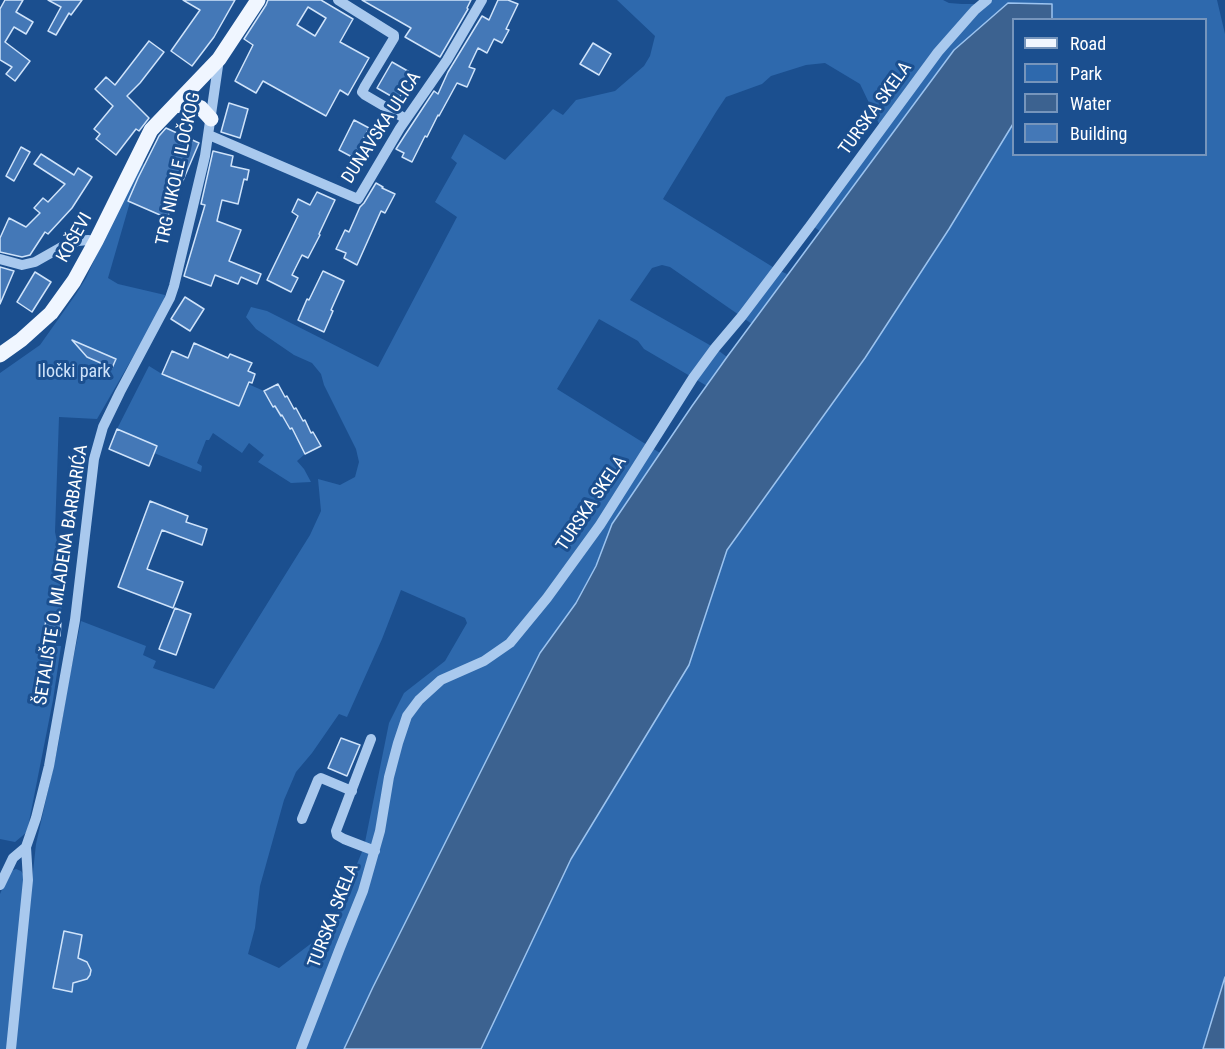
<!DOCTYPE html>
<meta charset="utf-8">
<style>
body{margin:0}
#map{position:relative;width:1225px;height:1049px;overflow:hidden;background:#1b4f8f;font-family:"Roboto Condensed",sans-serif}
canvas{display:block}
.legend{position:absolute;left:1012px;top:18px;width:195px;height:138px;box-sizing:border-box;background:#1b4f8f;border:2px solid #7695bc;margin:0;padding:8px 10px;list-style:none;font-size:18px;color:#fff}
.legend li{display:flex;align-items:center;gap:12px;height:30px}
.legend b{width:30px;border:2px solid #7695bc}
</style>
<div id="map">
<canvas width="1225" height="1049"></canvas>
<ul class="legend">
<li><b style="height:8px;background:#f0f6ff"></b>Road</li>
<li><b style="height:16px;background:#2e69ad"></b>Park</li>
<li><b style="height:16px;background:#3c6290"></b>Water</li>
<li><b style="height:16px;background:#4478b7"></b>Building</li>
</ul>
</div>
<script>
const ctx = document.querySelector('canvas').getContext('2d');
ctx.lineJoin = 'round';
function fill(path, color) {
  ctx.fillStyle = color;
  ctx.fill(path, 'evenodd');
}
function toPath(rows) {
  const path = new Path2D();
  for (const r of rows) {
    path.moveTo(r[0], r[1]);
    for (let i = 2; i < r.length; i += 2) path.lineTo(r[i], r[i + 1]);
  }
  return path;
}
function stroke(path, color, width, dash) {
  ctx.strokeStyle = color;
  ctx.lineWidth = width;
  ctx.lineCap = dash ? 'butt' : 'round';
  ctx.setLineDash(dash || []);
  ctx.stroke(path);
}
function drawText(font, color, halo, rows, align = 'center') {
  ctx.font = font + ' "Roboto Condensed",sans-serif';
  ctx.lineWidth = 6;
  ctx.setLineDash([]);
  ctx.textBaseline = 'middle';
  ctx.strokeStyle = halo;
  ctx.fillStyle = color;
  for (const [text, x, y, turn = 0] of rows) {
    ctx.save();
    ctx.translate(x, y);
    ctx.rotate((+turn || 0) * Math.PI / 180);
    ctx.textAlign = isNaN(turn) ? turn : align;
    if (halo) ctx.strokeText(text, 0, 0);
    ctx.fillText(text, 0, 0);
    ctx.restore();
  }
}
const green = toPath([
 [617,0,943,0,949,3,962,4,982,4,987,0,1217,0,1225,34,1225,977,1203,1049,481,1049,571,859,689,665,727,550,865,358,949,229,1013,124,1014,154,1206,154,1206,20,1052,19,1052,5,1008,3,954,50,820,231,811,225,882,130,860,84,825,63,806,65,771,76,762,84,726,97,716,112,663,199,776,269,787,274,752,324,670,267,662,265,652,268,630,300,715,348,727,357,707,386,644,349,638,341,599,319,557,389,660,453,612,524,596,566,576,603,540,653,373,987,344,1049,14,1049,36,844,58,746,68,684,81,621,146,646,143,655,156,661,153,668,214,689,310,535,321,511,318,479,340,485,355,477,359,462,356,449,324,385,321,374,312,363,294,355,256,329,246,317,251,307,267,311,378,367,457,217,435,202,457,163,451,158,464,134,505,160,553,109,563,115,576,100,615,91,644,66,650,56,655,36],
 [401,590,465,618,467,623,445,661,404,693,389,723,364,847,330,929,279,968,248,954,255,928,260,886,284,800,296,772,312,753,339,714,347,717,382,639],
 [142,163,144,164,129,201,130,202,108,278,118,284,165,295,163,305,97,419,59,417,55,532,59,551,62,599,61,621,46,619,43,645,61,646,53,700,27,832,15,842,0,839,0,373,40,345,76,294,86,278,113,219],
 [149,366,162,374,238,406,248,384,264,391,273,406,275,406,281,416,282,415,289,429,292,428,305,454,297,461,304,469,311,482,291,483,258,462,264,455,249,443,242,453,213,433,209,440,206,440,197,463,202,466,201,472,154,453,157,446,117,429],
 [16,869,21,871,25,877,7,1049,0,1049,0,894,10,871]
]);
const water = toPath([
 [1008,3,1052,4,1052,19,1014,20,1013,124,949,229,865,358,727,550,689,665,571,859,481,1049,344,1049,373,987,540,653,576,603,596,566,612,524,692,406,727,357,954,50,1008,3],
 [1225,977,1225,1049,1203,1049,1225,977]
]);
const building = toPath([
 [5,0,23,0,16,12,33,22,26,34,14,27,5,42,30,61,15,81,6,74,12,67,0,60,0,9,5,0],
 [48,0,82,0,71,15,69,13,56,35,48,31,61,7,48,0],
 [183,0,235,0,214,37,192,66,171,51,200,10,183,0],
 [268,0,321,0,353,19,340,42,369,58,348,95,340,90,326,116,263,81,256,93,235,81,253,45,244,39,266,5,268,0],
 [308,7,326,18,315,36,297,25,308,7],
 [362,0,471,0,467,8,468,9,440,57,405,37,411,28,362,0],
 [498,0,508,0,518,4,506,29,509,30,502,43,494,39,487,53,478,48,469,67,475,69,467,87,457,83,439,116,438,115,427,137,425,136,412,162,402,157,404,153,396,149,405,135,434,91,438,94,448,72,482,16,489,20,498,0],
 [149,41,164,52,140,83,127,96,149,118,139,131,136,129,116,155,96,139,100,134,94,129,113,106,95,89,106,77,115,85,149,41],
 [593,43,611,54,599,75,580,64,593,43],
 [392,62,413,74,398,100,377,88,392,62],
 [229,103,248,109,240,138,221,132,229,103],
 [354,120,369,128,354,158,339,150,354,120],
 [166,128,199,143,167,218,128,201,138,178,159,136,166,128],
 [21,147,30,152,14,181,6,176,21,147],
 [213,151,233,156,231,166,249,170,247,180,244,179,238,204,222,200,217,221,241,230,229,261,261,274,257,284,241,277,238,284,215,275,211,286,184,276,205,205,201,204,213,151],
 [41,154,74,175,78,168,92,177,72,208,48,234,45,232,30,255,22,257,0,252,0,238,9,218,26,227,40,213,34,208,43,198,48,202,65,184,34,164,41,154],
 [376,183,383,187,382,188,395,194,385,213,381,211,357,265,344,258,346,253,336,249,345,230,349,232,360,207,364,203,376,183],
 [317,192,335,200,319,234,320,235,308,258,302,255,292,275,298,278,291,292,267,280,298,216,292,212,298,199,310,205,317,192],
 [0,267,14,271,0,304,0,267],
 [323,271,344,281,331,310,333,311,324,332,298,320,307,299,309,300,323,271],
 [35,272,51,282,32,312,17,302,35,272],
 [185,297,204,309,190,331,171,319,185,297],
 [72,340,116,359,112,368,87,357,72,340],
 [194,343,228,358,230,354,252,363,248,371,255,374,252,383,249,382,239,406,162,374,172,351,188,358,194,343],
 [278,384,285,397,287,396,294,409,296,408,303,421,305,420,311,433,313,432,321,446,305,454,292,428,290,429,282,415,281,416,275,406,273,407,264,391,278,384],
 [117,429,157,446,149,466,109,449,117,429],
 [150,501,188,516,186,522,207,529,202,545,162,530,147,569,183,582,173,608,118,587,150,501],
 [175,608,191,614,176,655,159,649,175,608],
 [46,619,61,621,60,636,44,634,46,619],
 [341,738,360,745,347,776,328,768,341,738],
 [64,931,82,935,78,958,87,962,91,970,90,975,87,979,73,983,72,992,53,988,64,931]
]);
const minor = toPath([
 [338,0,394,35,394,38,365,86,362,92,365,95,406,119],
 [209,135,358,199,400,128,447,60,482,0],
 [0,259,22,265,35,262,65,245,78,241,88,240,96,241],
 [371,739,336,831,337,835,344,839,375,851],
 [302,819,318,780,321,778,352,791],
 [0,885,13,858,26,847],
 [11,1049,28,880,26,847,36,818,49,766,75,620,94,459,103,427,120,392,170,298,174,286,205,156,219,59],
 [301,1049,340,948,363,891,380,831,389,777,398,743,407,716,419,700,441,680,484,661,510,643,547,598,600,525,693,378,715,348,742,316,810,226,938,52,975,10,987,0]
]);
const major = toPath([
 [174,106,186,104,194,105,201,108,211,119],
 [0,355,21,340,51,313,74,281,96,241,151,130,219,59,258,0]
]);
const streetNames = [
 ["TURSKA SKELA",876,109,-54],
 ["DUNAVSKA ULICA",382,128,-57],
 ["TRG NIKOLE ILOČKOG",179,169,-78],
 ["KOŠEVI",75,238,-61],
 ["TURSKA SKELA",592,504,-56],
 ["ŠETALIŠTE O. MLADENA BARBARIĆA",62,575,-81],
 ["TURSKA SKELA",334,916,-69]
];
const parkNames = [
 ["Iločki park",74,372]
];
fill(green, '#2e69ad');
fill(water, '#3c6290');
stroke(water, '#9cc4f0', 1.5);
fill(building, '#4478b7');
stroke(building, '#cfe3fa', 1.5);
stroke(minor, '#a9c9ee', 10);
stroke(major, '#f0f6ff', 15);
drawText('18px', '#fff', '#1b4f8f', streetNames);
drawText('18px', '#cfe3fa', '#1b4f8f', parkNames);
</script>
